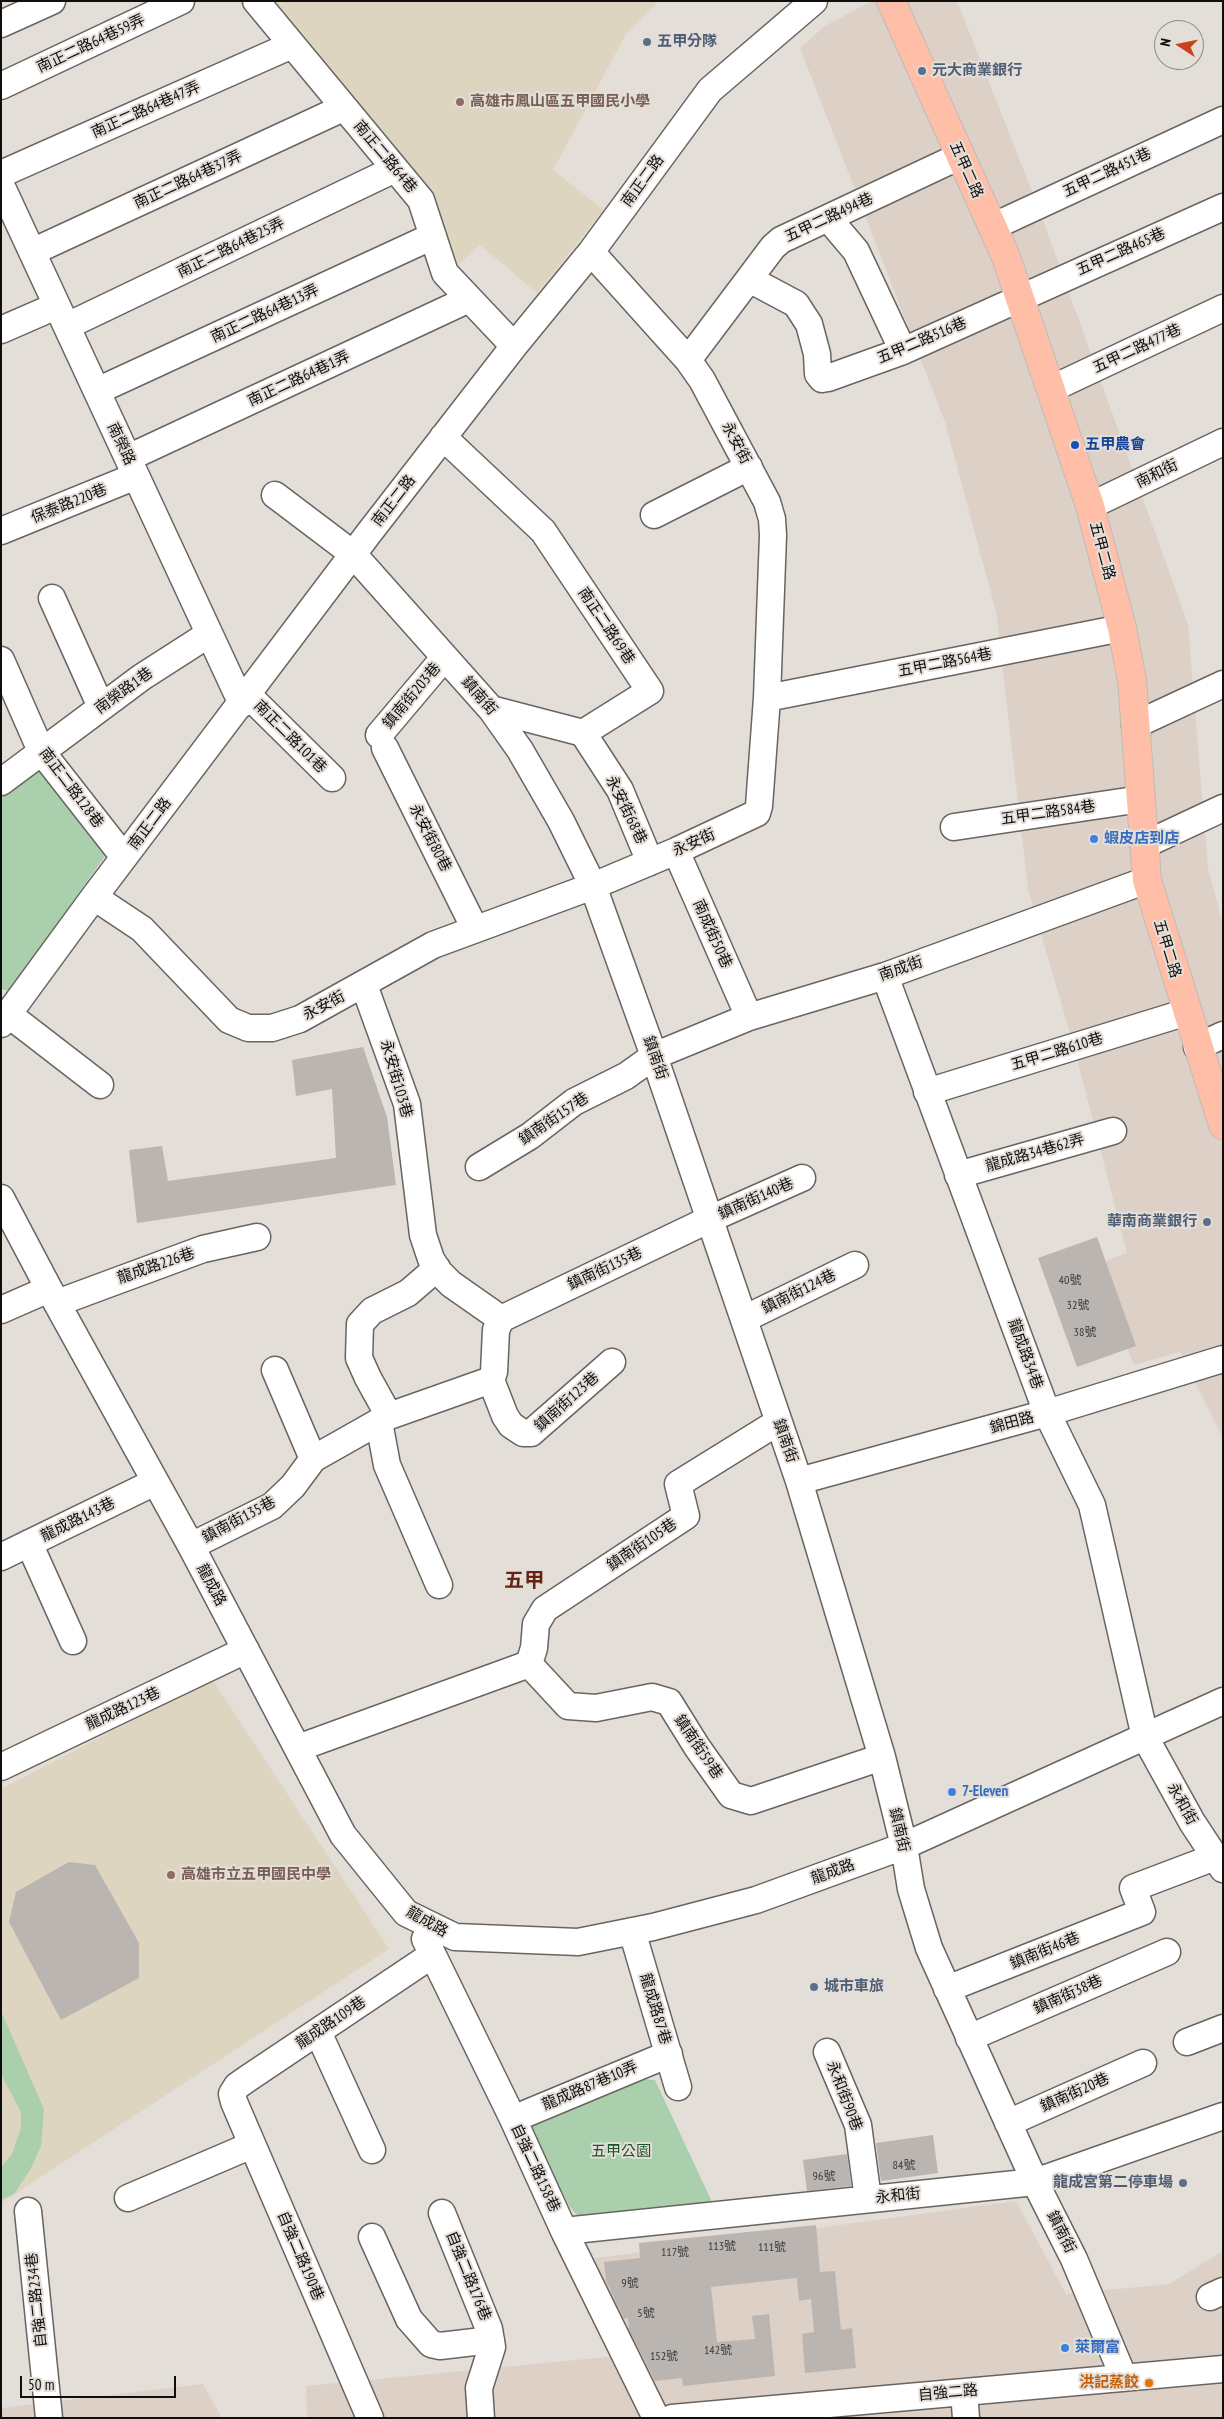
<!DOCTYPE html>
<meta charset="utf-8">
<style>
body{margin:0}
#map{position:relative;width:1224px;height:2419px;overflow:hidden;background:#e4ded9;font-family:"PT Sans Narrow",sans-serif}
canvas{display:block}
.frame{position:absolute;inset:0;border:2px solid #100e0c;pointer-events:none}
.north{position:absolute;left:1154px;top:20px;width:50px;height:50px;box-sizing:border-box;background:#e4ded9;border:1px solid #8f8b87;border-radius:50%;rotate:281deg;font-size:14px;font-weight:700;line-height:20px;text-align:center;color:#100e0c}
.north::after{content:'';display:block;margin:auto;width:18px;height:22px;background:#cb421a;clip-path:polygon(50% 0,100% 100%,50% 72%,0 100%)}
.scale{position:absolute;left:20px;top:2376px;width:156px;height:22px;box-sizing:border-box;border:2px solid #100e0c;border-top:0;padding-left:6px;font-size:15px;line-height:18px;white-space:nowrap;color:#100e0c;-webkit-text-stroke:4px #e4ded9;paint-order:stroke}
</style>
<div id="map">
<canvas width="1224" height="2419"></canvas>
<div class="frame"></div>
<div class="north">N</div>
<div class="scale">50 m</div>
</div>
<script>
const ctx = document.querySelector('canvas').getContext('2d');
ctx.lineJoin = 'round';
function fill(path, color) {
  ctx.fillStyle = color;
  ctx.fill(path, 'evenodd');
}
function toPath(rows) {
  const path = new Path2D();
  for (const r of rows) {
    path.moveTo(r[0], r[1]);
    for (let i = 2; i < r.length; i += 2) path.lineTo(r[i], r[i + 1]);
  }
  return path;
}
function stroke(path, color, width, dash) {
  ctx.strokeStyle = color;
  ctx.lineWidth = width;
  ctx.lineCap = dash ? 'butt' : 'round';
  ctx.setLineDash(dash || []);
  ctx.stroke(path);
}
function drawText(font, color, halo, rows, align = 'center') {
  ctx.font = font + ' "PT Sans Narrow","Noto Sans TC",sans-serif';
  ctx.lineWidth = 4;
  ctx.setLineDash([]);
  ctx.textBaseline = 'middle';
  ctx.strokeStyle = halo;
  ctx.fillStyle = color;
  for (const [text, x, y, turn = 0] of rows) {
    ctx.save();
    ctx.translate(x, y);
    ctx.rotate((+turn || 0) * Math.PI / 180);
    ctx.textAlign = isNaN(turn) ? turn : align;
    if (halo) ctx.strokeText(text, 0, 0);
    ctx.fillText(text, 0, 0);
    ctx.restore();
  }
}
const built = toPath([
 [872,1,957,1,1039,209,1188,624,1208,868,1223,924,1223,1438,1180,1352,1134,1365,1094,1265,1127,1253,1075,1051,1028,889,996,612,945,422,800,48,825,26],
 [1016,2201,1066,2294,1169,2284,1223,2251,1223,2418,307,2418,306,2386,617,2356,575,2261],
 [203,2384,222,2418,1,2418,1,2408]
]);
const education = toPath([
 [247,1,659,1,626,34,553,170,604,210,537,293,480,245,448,274,422,212],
 [212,1679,389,1949,1,2203,1,1789]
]);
const green = toPath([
 [42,764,108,852,9,991,1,989,1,794],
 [1,2011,44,2109,41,2146,30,2170,14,2194,1,2200,1,2167,12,2154,21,2128,21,2112,1,2074],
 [641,2079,655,2080,713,2204,579,2218,570,2207,531,2133,531,2122]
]);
const building = toPath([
 [363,1047,387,1117,396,1185,137,1223,129,1150,162,1146,168,1181,336,1158,332,1089,296,1096,292,1060],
 [1097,1237,1136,1346,1077,1367,1038,1258],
 [69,1862,95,1865,139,1943,139,1978,61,2020,9,1922,16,1892],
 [933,2135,938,2173,881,2181,876,2143],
 [847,2154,851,2186,807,2191,803,2160],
 [816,2225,820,2272,835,2271,841,2330,852,2328,856,2368,805,2373,802,2334,814,2332,811,2299,799,2301,797,2278,711,2287,717,2342,755,2339,752,2316,769,2314,775,2376,683,2386,682,2378,655,2381,629,2330,628,2318,624,2319,606,2281,604,2262,640,2258,639,2243]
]);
const minor = toPath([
 [256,1,421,200,445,273,514,346],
 [1,24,52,1],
 [1,86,181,1],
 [1,174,292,45],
 [1,185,242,704],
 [828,218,856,251,903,351],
 [992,227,1223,120],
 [32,252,343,108],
 [749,279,796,304,809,324,817,354,818,374,822,379,828,378,903,351,1223,207],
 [67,326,395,169],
 [1,330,56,306],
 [688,360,773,247,781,240,960,156],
 [1051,389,1223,308],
 [97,391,433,236],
 [443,437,543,531,650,691,583,733,491,709],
 [128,458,469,299],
 [275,495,353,554,491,709,520,750,561,821,593,886,654,1056,799,1481,882,1757,904,1846,911,1889,929,1948,1035,2182,1074,2259,1124,2378],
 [1090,506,1223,442],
 [654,515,749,467],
 [1,531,136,476],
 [52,598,101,707],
 [1,660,41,751,124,857],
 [248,695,332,778],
 [767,698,1122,628],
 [1135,725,1223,684],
 [583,733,620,790,650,862],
 [379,735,444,658],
 [385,748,475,929],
 [1,782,142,677,209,634],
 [954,827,1141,799],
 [1144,845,1223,808],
 [676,851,749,1017],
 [94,897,142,929,229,1020,248,1028,272,1028,300,1019,433,945,593,886,676,851,757,813,759,806,767,698,773,535,772,519,767,502,702,380,688,360,591,252],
 [885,976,1047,1413,1092,1505,1145,1737,1192,1822,1223,1869],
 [364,985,407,1104,423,1235,431,1259,439,1272,451,1284,501,1319],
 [8,1014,100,1085],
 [1,1024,94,897,369,533,514,346,591,252,710,90,814,1],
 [1197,1047,1223,1035],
 [927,1092,1187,1012],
 [479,1167,530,1136,574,1102,626,1076,654,1056,749,1017,885,976,1147,880],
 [958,1175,1113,1131],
 [1,1198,49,1289,191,1546,343,1835,406,1913,455,1937,578,1942,653,1927,756,1900,904,1846,1223,1701],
 [57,1303,203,1249,257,1237],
 [1,1310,49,1289],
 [744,1319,855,1265],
 [275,1370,313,1459],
 [491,1380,505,1416,511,1425,523,1433,531,1433,612,1362],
 [389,1416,368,1378,359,1358,360,1324,372,1311,408,1293,437,1268],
 [379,1422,387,1465,439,1585],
 [799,1481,1047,1413,1223,1359],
 [29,1543,73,1641],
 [191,1546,272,1506,293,1486,313,1459,389,1416,491,1380,494,1372,496,1330,501,1319,710,1219,802,1178],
 [1,1557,155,1482],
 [529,1664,534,1648,536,1624,545,1609,686,1516,678,1484,778,1422],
 [298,1748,529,1664,568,1706,596,1708,652,1697,669,1702,697,1747,731,1795,751,1801,882,1757],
 [1,1767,246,1650],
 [632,1931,678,2087],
 [425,1939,513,2119,564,2231,656,2418],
 [947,1989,1142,1912,1133,1888,1215,1857],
 [318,2032,372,2150],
 [969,2038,1167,1952],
 [1187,2042,1223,2028],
 [827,2052,858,2125,868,2199],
 [513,2119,669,2054],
 [1008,2123,1143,2063],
 [128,2198,252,2145],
 [28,2211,49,2418],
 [442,2213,489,2329,492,2347,479,2388,481,2418],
 [564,2231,1035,2182,1223,2116],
 [372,2237,409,2319,431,2344,440,2346,491,2340],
 [1210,2297,1223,2291],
 [964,2392,966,2418],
 [370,2418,234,2102,232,2094,237,2086,247,2079,432,1955],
 [672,2418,1223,2369]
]);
const major = toPath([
 [891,1,1006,257,1090,506,1122,628,1132,680,1147,880,1223,1125]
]);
const markers = [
 [647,42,5,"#5c6f8a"],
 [922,71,5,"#5c6f8a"],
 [460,102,5,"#8d6e63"],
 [1075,445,5,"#1a4fb4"],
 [1094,839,5,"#3f7fe0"],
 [1207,1222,5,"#5c6f8a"],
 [952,1792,5,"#3f7fe0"],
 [171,1875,5,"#8d6e63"],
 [814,1987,5,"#5c6f8a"],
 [1183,2183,5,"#5c6f8a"],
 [1065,2348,5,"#3f7fe0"],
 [1149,2383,5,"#e8710a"]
];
const numberNames = [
 ["40號",1070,1281],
 ["32號",1078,1306],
 ["38號",1085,1333],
 ["84號",904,2166],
 ["96號",824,2177],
 ["113號",722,2247],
 ["111號",772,2248],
 ["117號",675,2253],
 ["9號",630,2284],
 ["5號",646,2314],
 ["142號",718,2351],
 ["152號",664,2357]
];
const serviceNames = [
 ["五甲分隊",657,42],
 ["元大商業銀行",932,71],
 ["華南商業銀行",1197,1222,"right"],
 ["城市車旅",824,1987],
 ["龍成宮第二停車場",1173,2183,"right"]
];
const streetNames = [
 ["南正二路64巷59弄",91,44,-25],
 ["南正二路64巷47弄",146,110,-24],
 ["南正二路64巷",385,157,50],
 ["五甲二路",966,170,66],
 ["五甲二路451巷",1107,173,-25],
 ["南正二路64巷37弄",188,180,-25],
 ["南正二路",643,181,-54],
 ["五甲二路494巷",829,218,-25],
 ["南正二路64巷25弄",231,248,-26],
 ["五甲二路465巷",1121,252,-24],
 ["南正二路64巷13弄",265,314,-25],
 ["五甲二路516巷",922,341,-23],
 ["五甲二路477巷",1137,349,-25],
 ["南正二路64巷1弄",299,379,-25],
 ["永安街",736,443,62],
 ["南榮路",121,444,65],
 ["南和街",1157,474,-26],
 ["南正二路",394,501,-52],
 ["保泰路220巷",69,504,-22],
 ["五甲二路",1102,551,75],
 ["南正二路69巷",606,626,56],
 ["五甲二路564巷",945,663,-11],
 ["南榮路1巷",124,691,-36],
 ["鎮南街203巷",412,696,-50],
 ["鎮南街",479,696,49],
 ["南正二路101巷",290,737,45],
 ["南正二路128巷",71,788,53],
 ["永安街68巷",626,810,64],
 ["五甲二路584巷",1048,813,-8],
 ["南正二路",150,824,-53],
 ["永安街80巷",430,838,63],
 ["永安街",694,843,-24],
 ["南成街50巷",712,934,66],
 ["五甲二路",1167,949,73],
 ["南成街",901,969,-19],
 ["永安街",324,1006,-28],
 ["五甲二路610巷",1057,1052,-17],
 ["鎮南街",655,1058,71],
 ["永安街103巷",396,1079,74],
 ["鎮南街157巷",554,1119,-34],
 ["龍成路34巷62弄",1035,1153,-16],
 ["鎮南街140巷",756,1199,-24],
 ["龍成路226巷",156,1266,-19],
 ["鎮南街135巷",605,1269,-25],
 ["鎮南街124巷",799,1292,-26],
 ["龍成路34巷",1025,1354,70],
 ["鎮南街123巷",567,1402,-42],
 ["錦田路",1012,1423,-15],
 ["鎮南街",785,1441,71],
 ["龍成路143巷",78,1520,-26],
 ["鎮南街135巷",239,1520,-28],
 ["鎮南街105巷",642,1545,-34],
 ["龍成路",211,1585,62],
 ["龍成路123巷",123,1709,-25],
 ["鎮南街59巷",698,1747,56],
 ["永和街",1182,1804,61],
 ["鎮南街",899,1830,77],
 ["龍成路",833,1872,-20],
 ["龍成路",427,1922,30],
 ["鎮南街46巷",1045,1951,-22],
 ["鎮南街38巷",1068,1995,-24],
 ["龍成路87巷",655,2009,73],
 ["龍成路109巷",331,2023,-34],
 ["龍成路87巷10弄",590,2086,-23],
 ["鎮南街20巷",1075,2093,-24],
 ["永和街90巷",844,2096,69],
 ["自強二路158巷",535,2168,65],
 ["永和街",898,2196,-6],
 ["鎮南街",1061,2232,63],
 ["自強二路190巷",300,2256,67],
 ["自強二路176巷",468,2276,68],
 ["自強二路234巷",37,2300,-96],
 ["自強二路",948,2393,-5]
];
const educationNames = [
 ["高雄市鳳山區五甲國民小學",470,102],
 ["高雄市立五甲國民中學",181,1875]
];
const transitNames = [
 ["五甲農會",1085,445]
];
const shopNames = [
 ["蝦皮店到店",1104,839],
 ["7-Eleven",962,1792],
 ["萊爾富",1075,2348]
];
const parkNames = [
 ["五甲公園",621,2152]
];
const foodNames = [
 ["洪記蒸餃",1139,2383]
];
const districtNames = [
 ["五甲",524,1581]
];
fill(built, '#ddd1c7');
fill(education, '#ded5c0');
fill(green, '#a9cfac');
fill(building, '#bbb5b1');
stroke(minor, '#696460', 29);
stroke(major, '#bcbcbb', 30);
stroke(minor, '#fff', 26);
stroke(major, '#ffbea7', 28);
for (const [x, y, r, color] of markers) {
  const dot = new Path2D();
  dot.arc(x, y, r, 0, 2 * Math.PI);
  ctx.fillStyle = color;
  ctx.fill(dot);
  stroke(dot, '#e4ded9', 2);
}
drawText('12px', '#3b3835', null, numberNames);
drawText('bold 15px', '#4e5e75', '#e4ded9', serviceNames, 'left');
drawText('15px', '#100e0c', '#e4ded9', streetNames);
drawText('bold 15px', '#785e54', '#e4ded9', educationNames, 'left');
drawText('bold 15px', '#164399', '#e4ded9', transitNames, 'left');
drawText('bold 15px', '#366cbe', '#e4ded9', shopNames, 'left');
drawText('15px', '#1b5527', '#e4ded9', parkNames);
drawText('bold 15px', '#c56008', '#e4ded9', foodNames, 'right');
drawText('bold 20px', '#662312', '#e4ded9', districtNames);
</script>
